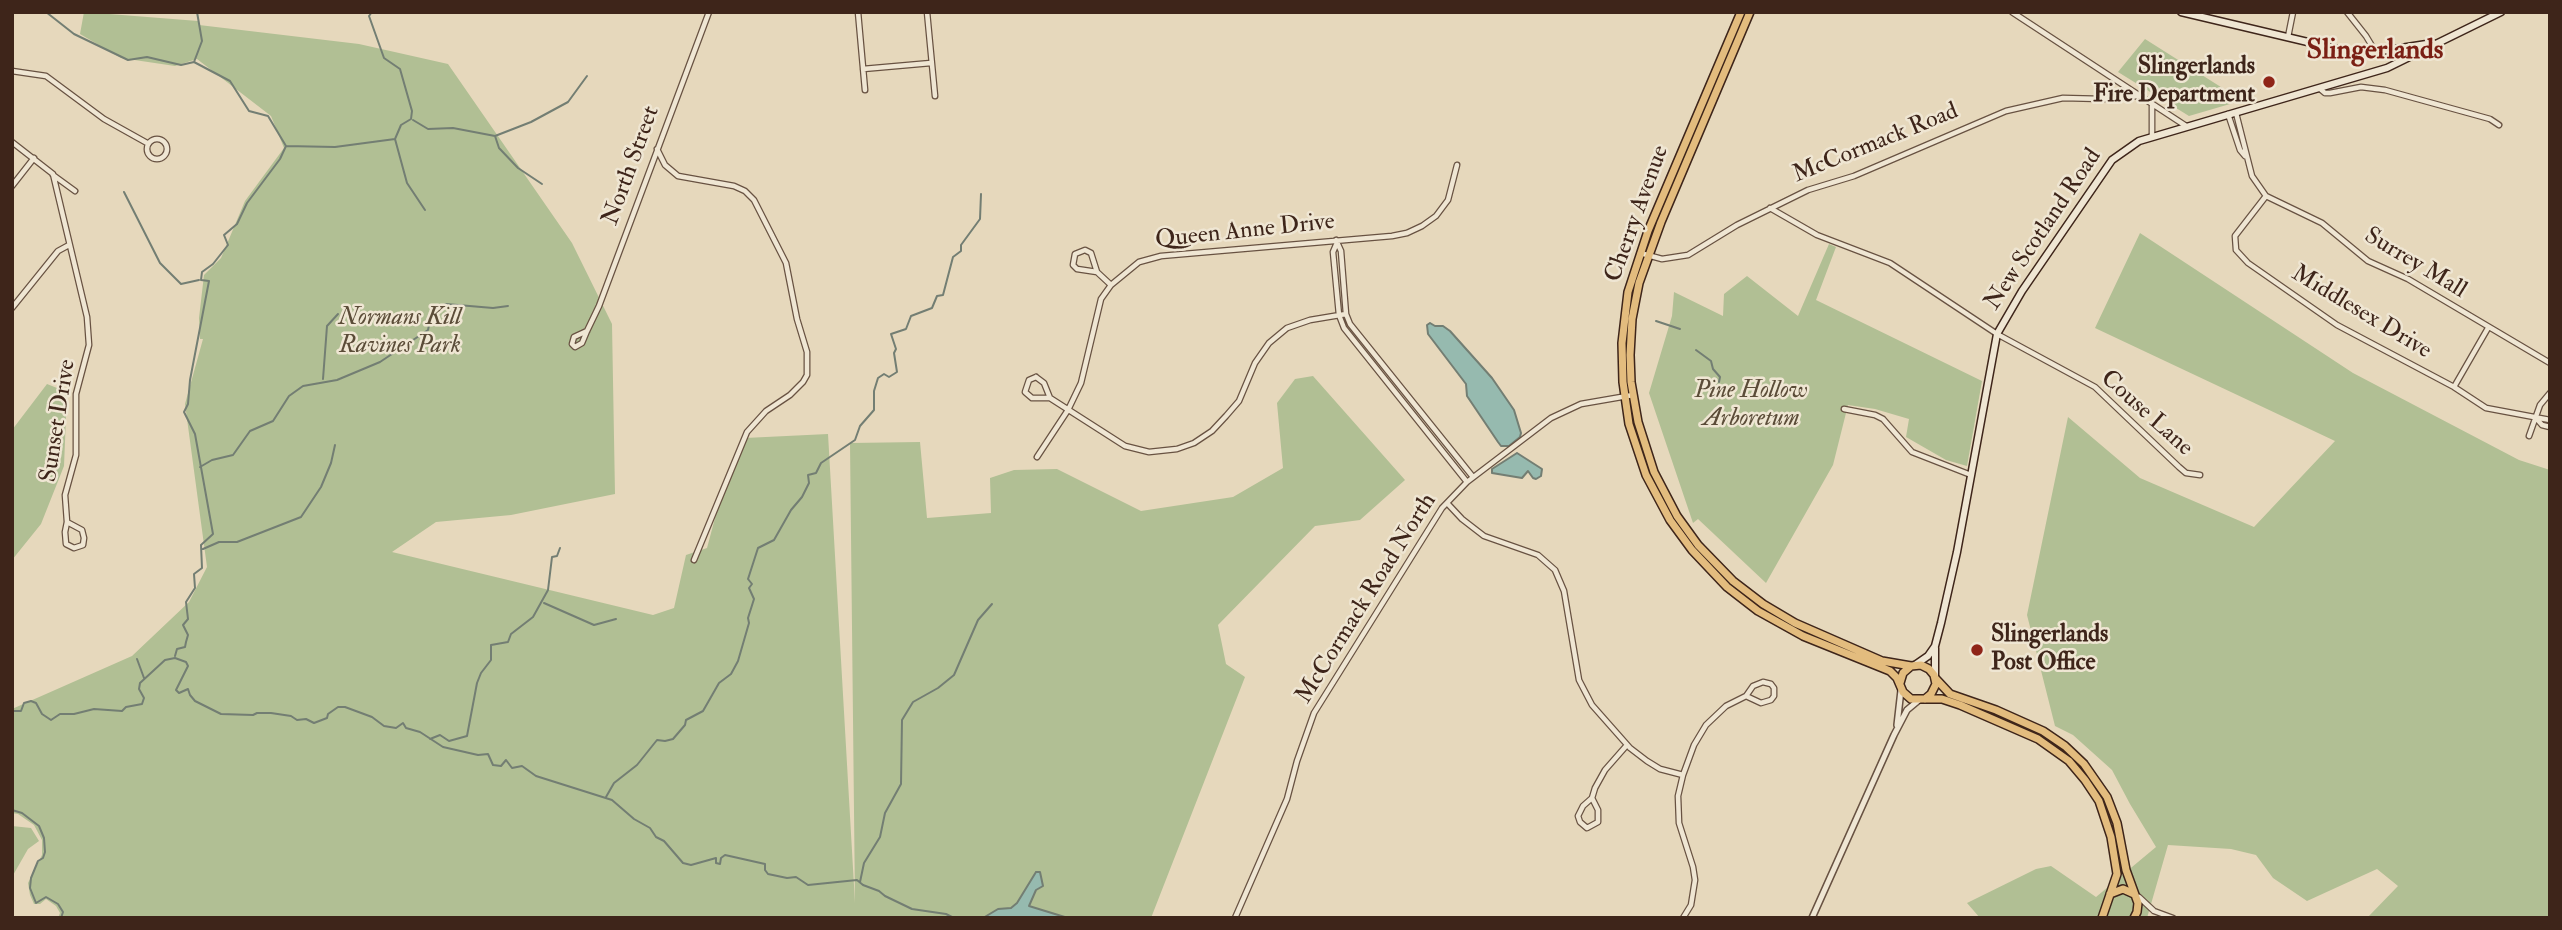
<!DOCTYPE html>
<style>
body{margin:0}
#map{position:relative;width:2562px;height:930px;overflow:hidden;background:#e6d8bc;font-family:"IM FELL Double Pica",serif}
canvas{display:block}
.frame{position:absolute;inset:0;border:14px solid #3e251a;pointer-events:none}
</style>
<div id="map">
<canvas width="2562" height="930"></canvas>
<div class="frame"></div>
</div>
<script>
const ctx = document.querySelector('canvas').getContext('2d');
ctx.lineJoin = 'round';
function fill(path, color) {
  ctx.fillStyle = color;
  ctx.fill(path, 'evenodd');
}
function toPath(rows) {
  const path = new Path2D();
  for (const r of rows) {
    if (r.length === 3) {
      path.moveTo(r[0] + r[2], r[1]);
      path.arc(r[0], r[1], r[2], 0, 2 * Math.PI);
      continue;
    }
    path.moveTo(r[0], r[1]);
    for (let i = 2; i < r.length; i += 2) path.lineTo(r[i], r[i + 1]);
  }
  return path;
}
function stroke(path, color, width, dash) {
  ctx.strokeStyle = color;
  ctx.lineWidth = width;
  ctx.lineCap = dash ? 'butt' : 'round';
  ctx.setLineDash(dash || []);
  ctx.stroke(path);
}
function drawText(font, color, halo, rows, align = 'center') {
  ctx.font = font + ' "IM FELL Double Pica",serif';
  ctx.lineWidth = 5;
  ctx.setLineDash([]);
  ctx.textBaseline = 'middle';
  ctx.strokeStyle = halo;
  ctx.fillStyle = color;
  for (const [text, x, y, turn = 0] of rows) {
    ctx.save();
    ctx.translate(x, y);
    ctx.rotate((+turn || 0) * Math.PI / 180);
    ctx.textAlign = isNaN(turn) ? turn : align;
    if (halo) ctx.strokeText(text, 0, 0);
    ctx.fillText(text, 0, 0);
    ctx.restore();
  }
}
const green = toPath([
 [84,12,198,21,199,25,359,44,448,64,572,243,612,324,615,494,511,515,436,522,392,552,653,615,674,608,686,555,707,548,718,507,745,438,828,434,855,903,850,443,920,442,927,518,991,513,990,478,1014,470,1057,469,1141,511,1233,497,1283,468,1277,403,1295,379,1313,376,1405,480,1360,520,1315,526,1218,625,1226,664,1245,677,1151,918,58,918,60,913,56,906,46,899,40,904,34,904,30,895,28,883,42,855,42,840,34,825,18,814,12,813,12,709,132,656,189,602,207,567,185,404,203,339,200,339,199,318,204,275,221,258,245,201,284,148,271,116,197,59,175,66,121,58,80,34],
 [2145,39,2224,89,2230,104,2189,116,2118,72],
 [2140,233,2353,373,2519,460,2550,470,2550,918,2367,918,2398,886,2377,869,2307,901,2273,878,2256,855,2231,849,2168,845,2147,918,1980,918,1967,903,2036,869,2051,866,2096,897,2156,847,2130,804,2112,770,2073,735,2055,726,2027,615,2068,417,2140,478,2254,527,2335,441,2095,328],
 [1829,244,1836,247,1816,300,1982,381,1967,466,1946,460,1906,437,1909,419,1875,409,1848,405,1833,465,1766,583,1698,519,1693,523,1649,393,1672,316,1674,292,1723,316,1724,294,1747,276,1798,316],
 [47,384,67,392,64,466,41,524,12,560,12,430],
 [12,826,31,828,39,841,28,849,12,877]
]);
const water = toPath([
 [1430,323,1435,326,1443,326,1450,331,1492,378,1514,410,1521,433,1520,437,1509,446,1501,446,1498,442,1467,396,1466,384,1428,334,1427,325,1430,323],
 [1517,453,1542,469,1541,476,1536,479,1533,478,1528,471,1522,478,1492,473,1492,469,1517,453],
 [1036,872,1040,872,1043,886,1036,890,1029,906,1068,918,983,918,998,909,1011,908,1017,903,1036,872]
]);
const stream = toPath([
 [46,12,74,34,128,60,147,57,181,65,194,62,230,81,249,111,268,116,286,146,280,159,247,203,237,224,224,235,228,245,213,264,202,272,201,280,209,281,190,380,188,404,184,412,195,434,213,534,201,545,202,568,194,574,195,588,186,602,188,619,183,625,188,635,186,642,185,647,177,649,175,656],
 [194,62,202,41,197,12],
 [413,120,428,129,453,128,495,136,531,122,568,102,587,76],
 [495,136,499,148,518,168,542,184],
 [395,139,407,183,425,210],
 [286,146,335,147,395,139,401,125,411,119,412,111,400,69,384,58,369,16,372,12],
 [124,192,160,263,181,284,199,280],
 [1656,321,1680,329],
 [1696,350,1711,361,1713,369,1720,377,1719,382],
 [323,379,327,326,338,314],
 [200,467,212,460,233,455,250,431,273,421,289,396,303,386,337,380,380,362,428,330,432,311,446,304,493,308,508,306],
 [203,549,219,542,237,542,301,517,321,487,331,463,335,445],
 [544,603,594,625,616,619],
 [137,659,144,678],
 [12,711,21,711,24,703,31,701,36,703,42,714,51,720,60,714,74,714,94,709,122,711,126,707,142,704,144,698,139,689,140,683,165,660,175,658,186,662,188,666,176,690,179,693,188,689,190,695,195,701,221,714,253,715,257,713,271,713,291,716,297,720,306,719,314,723,327,718,328,714,338,707,345,707,372,717,384,726,396,728,403,723,406,728,420,732,443,747,478,755,488,754,493,765,501,766,506,760,512,768,522,766,536,776,612,800,634,819,650,828,656,837,664,841,683,863,691,865,716,858,716,863,720,864,721,858,725,855,765,864,765,870,768,874,787,878,796,877,808,885,857,880,863,885,879,891,885,896,912,909,946,914,954,918],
 [430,739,440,735,449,741,467,736,477,683,481,673,491,660,491,645,508,642,511,634,533,617,548,590,552,557,557,556,560,548],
 [606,797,614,783,637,765,657,740,665,741,673,739,685,725,686,720,703,711,719,683,731,674,738,661,749,623,748,618,754,599,749,588,752,584,748,579,758,548,774,540,791,510,802,497,809,483,808,475,816,473,821,463,855,440,860,426,874,410,874,391,878,378,884,374,889,377,897,372,894,353,896,349,891,334,906,329,911,316,932,308,937,296,943,295,953,257,961,251,961,245,980,219,981,194],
 [12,810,22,813,39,826,44,838,45,852,43,858,38,861,31,878,30,888,36,903,46,897,58,904,63,912,61,918],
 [860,882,864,863,880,837,885,813,901,784,902,720,913,702,938,688,954,675,978,620,992,604]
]);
const minor = toPath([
 [858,12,865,90],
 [927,12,935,96],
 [2012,12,2186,126],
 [2347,12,2366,36,2375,51],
 [2288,37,2293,12],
 [863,69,931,63],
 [12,71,46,76,104,119,147,143],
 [2319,88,2325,93,2330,93,2361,87,2385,90,2490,119,2499,125],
 [2152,106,2152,137],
 [2236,113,2252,176,2266,196,2322,223,2368,261,2408,279,2550,363],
 [2228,114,2240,150,2245,156],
 [157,149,10],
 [12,142,53,174,87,317,89,345,76,394,76,455,65,495,67,522],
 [657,149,665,165,678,176,734,186,745,191,754,200,786,263,797,319,807,352,807,375,803,382,790,395,766,411,747,432,694,560],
 [53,175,75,191],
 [12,186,34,158],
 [2266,196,2235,236,2236,250,2248,263,2337,325,2454,387,2486,408,2550,420],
 [1770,208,1817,235,1890,263,1997,334,2095,387,2179,467,2186,473,2200,475],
 [1336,240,1341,251,1346,314,1350,324,1473,477],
 [1336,245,1333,252,1339,315,1344,328,1467,482],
 [1640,253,1662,259,1688,255,1737,225,1808,190,1854,176,2006,111,2063,98,2103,99,2138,96],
 [1097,272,1091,253,1085,250,1075,254,1073,265,1077,269,1097,272,1111,285],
 [12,308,58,251,69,245],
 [587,331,599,306,709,12],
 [587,331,582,343,575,347,572,344,574,337,587,331],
 [1036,377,1044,383,1050,398,1032,398,1025,392,1029,380,1036,377],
 [2454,387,2488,328],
 [1050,398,1125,446,1149,452,1177,449,1194,443,1212,431,1226,416,1239,401,1255,363,1269,343,1287,328,1310,320,1346,314],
 [1844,409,1875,415,1883,419,1912,452,1971,475],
 [2536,418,2542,425,2550,427],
 [2529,436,2540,405,2550,393],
 [1037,457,1068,410,1081,383,1101,299,1111,285,1139,262,1161,256,1392,236,1407,233,1422,226,1436,216,1448,200,1457,165],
 [1447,503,1462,519,1484,536,1538,555,1555,570,1564,591,1579,680,1592,705,1630,748,1647,761,1660,769,1683,775],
 [67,522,82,530,84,538,83,545,74,548,66,544,65,532,67,522],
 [1763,682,1771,684,1774,688,1774,696,1771,700,1761,703,1746,696,1753,686,1763,682],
 [1592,798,1598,810,1598,822,1587,828,1580,822,1578,816,1583,806,1592,798],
 [1592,798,1595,788,1605,770,1627,745],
 [2139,897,2154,911,2173,918],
 [1235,918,1287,799,1297,761,1314,713,1442,508,1467,482,1551,418,1581,404,1633,395],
 [1683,918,1691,905,1695,880,1693,867,1679,823,1678,796,1683,775,1694,745,1706,725,1726,706,1746,696]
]);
const tertiary = toPath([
 [1897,725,1901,690],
 [1812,918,1894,735,1907,710,1919,700]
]);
const secondary = toPath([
 [2181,12,2350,52,2375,52,2433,43],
 [1915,665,1928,656,1935,646,1941,623,1957,552,1997,334,2022,291,2112,160,2139,141,2387,68,2501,12],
 [1935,677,1935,648]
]);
const primary = toPath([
 [1741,12,1648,231,1628,292,1622,343,1623,382,1629,424,1646,475,1670,520,1692,550,1727,587,1758,611,1803,636,1890,671,1897,678,1903,692,1911,699,1942,699,1960,705,2038,739,2069,761,2085,780,2099,801,2111,837,2117,874,2102,918],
 [1750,12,1661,222,1639,283,1632,319,1630,355,1631,382,1638,422,1654,472,1677,516,1698,545,1733,581,1763,604,1795,623,1882,661,1911,666],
 [1935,678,1950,694,1996,710,2043,731,2065,746,2084,764,2107,797,2117,823,2126,870,2138,903,2137,912,2134,918],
 [1900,683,1903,673,1911,666,1921,665,1929,669,1934,675,1936,684,1931,694,1925,699],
 [2110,894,2123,889,2134,894]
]);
const markers = [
 [2269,82,7,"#8f2418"],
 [1977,650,7,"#8f2418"]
];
const poiNames = [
 ["Slingerlands",2255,68],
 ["Fire Department",2255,96],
 ["Slingerlands",1991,636,"left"],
 ["Post Office",1991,664,"left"]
];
const streetNames = [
 ["McCormack Road",1876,144,-22],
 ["North Street",632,166,-70],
 ["Cherry Avenue",1638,214,-70],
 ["New Scotland Road",2044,230,-56],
 ["Queen Anne Drive",1245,232,-6],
 ["Surrey Mall",2415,264,31],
 ["Middlesex Drive",2361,313,31],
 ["Couse Lane",2146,414,42],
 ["Sunset Drive",59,421,-81],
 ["McCormack Road North",1367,599,-58]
];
const parkNames = [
 ["Normans Kill",400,319],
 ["Ravines Park",400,347],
 ["Pine Hollow",1751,392],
 ["Arboretum",1751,420]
];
const quarterNames = [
 ["Slingerlands",2375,52]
];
fill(green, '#b1bf94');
fill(water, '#96baaf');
stroke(water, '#737e73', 2);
stroke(stream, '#737e73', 2);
stroke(minor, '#685242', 7);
stroke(tertiary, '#685242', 8);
stroke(secondary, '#3e251a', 9);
stroke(primary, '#3e251a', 10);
stroke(minor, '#efe6d3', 4.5);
stroke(tertiary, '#efe6d3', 5);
stroke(secondary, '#efe6d3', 6);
stroke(primary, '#e3bc7e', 7);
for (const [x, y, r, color] of markers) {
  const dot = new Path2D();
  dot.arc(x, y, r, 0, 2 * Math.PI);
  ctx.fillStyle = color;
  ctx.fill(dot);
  stroke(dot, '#efe6d3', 2.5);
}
drawText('bold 24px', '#3e251a', '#efe6d3', poiNames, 'right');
drawText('24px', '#3e251a', '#efe6d3', streetNames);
drawText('italic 24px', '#5b4c38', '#efe6d3', parkNames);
drawText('bold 28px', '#7a1f14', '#efe6d3', quarterNames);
</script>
